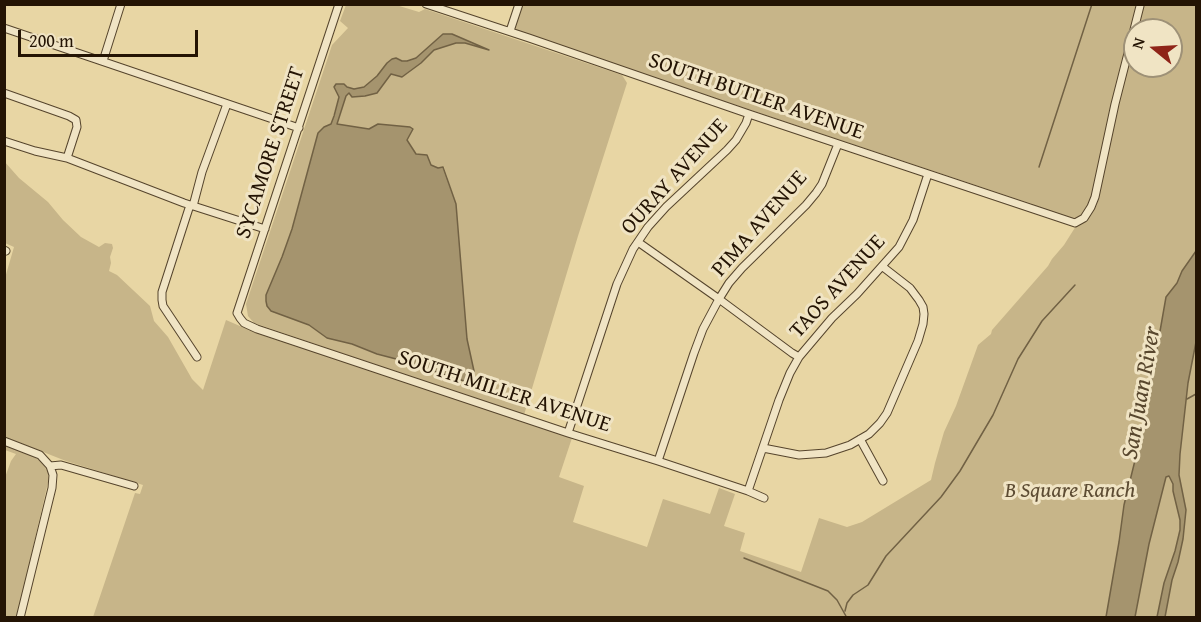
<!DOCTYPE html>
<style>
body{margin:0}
#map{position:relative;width:1201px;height:622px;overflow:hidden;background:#e8d6a4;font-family:"Gentium Book Plus",serif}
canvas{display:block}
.frame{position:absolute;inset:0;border:6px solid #241404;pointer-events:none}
.north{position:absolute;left:1123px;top:18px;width:60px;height:60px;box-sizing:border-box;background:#f0e4c4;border:2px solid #9e9177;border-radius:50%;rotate:288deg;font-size:16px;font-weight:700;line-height:24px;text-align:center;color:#241404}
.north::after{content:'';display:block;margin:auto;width:21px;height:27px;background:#8f2418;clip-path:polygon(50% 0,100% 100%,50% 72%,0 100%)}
.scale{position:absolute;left:18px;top:30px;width:180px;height:27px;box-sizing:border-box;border:3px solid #241404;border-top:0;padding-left:8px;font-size:18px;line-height:21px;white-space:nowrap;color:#241404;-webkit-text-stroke:4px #f0e4c4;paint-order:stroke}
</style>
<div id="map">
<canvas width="1201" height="622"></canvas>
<div class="frame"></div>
<div class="north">N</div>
<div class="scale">200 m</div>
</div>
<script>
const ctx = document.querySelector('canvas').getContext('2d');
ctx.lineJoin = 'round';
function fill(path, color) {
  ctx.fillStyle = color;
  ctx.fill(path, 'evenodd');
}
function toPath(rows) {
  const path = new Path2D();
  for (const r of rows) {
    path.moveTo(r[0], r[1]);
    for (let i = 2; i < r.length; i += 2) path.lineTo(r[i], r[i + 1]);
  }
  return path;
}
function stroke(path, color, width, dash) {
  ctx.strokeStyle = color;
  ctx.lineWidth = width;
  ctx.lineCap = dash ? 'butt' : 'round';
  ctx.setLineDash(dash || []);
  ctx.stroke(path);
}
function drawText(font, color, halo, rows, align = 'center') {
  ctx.font = font + ' "Gentium Book Plus",serif';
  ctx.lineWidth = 6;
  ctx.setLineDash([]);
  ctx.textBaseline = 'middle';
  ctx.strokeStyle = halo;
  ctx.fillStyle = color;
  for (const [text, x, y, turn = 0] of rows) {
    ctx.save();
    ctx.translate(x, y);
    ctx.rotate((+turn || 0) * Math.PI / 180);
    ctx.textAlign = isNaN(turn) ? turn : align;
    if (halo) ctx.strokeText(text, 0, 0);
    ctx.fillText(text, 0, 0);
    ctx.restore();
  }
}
const green = toPath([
 [346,5,396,5,419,12,425,9,622,75,627,83,578,236,524,415,254,323,248,316,246,304,332,45,348,28,340,21],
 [443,34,483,48,465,43,456,43,443,46,434,50,407,74,396,76,391,74,386,80,351,94,349,92,346,96,337,125,369,129,378,124,410,127,412,129,407,139,416,154,422,155,430,162,430,165,438,168,444,167,456,204,467,339,474,371,473,381,470,383,400,360,377,354,317,331,309,325,271,311,267,306,266,301,292,229,318,133,324,127,331,124,339,97,347,87,354,89,364,87,377,76,387,63,407,61,416,58],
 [522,5,1196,5,1196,617,93,617,135,493,140,494,143,485,66,461,5,437,5,278,14,247,5,243,4,161,19,178,48,202,63,220,81,237,99,247,105,243,112,244,113,248,110,257,111,263,109,271,117,275,150,306,154,321,168,337,192,379,203,390,226,320,256,333,572,438,559,477,584,486,573,522,647,547,663,499,710,514,719,488,735,494,724,526,745,533,740,551,801,572,819,518,847,527,862,522,931,480,935,463,944,432,956,406,978,345,991,334,992,330,1048,266,1052,259,1064,245,1076,226,1030,211,1032,204,517,32,515,31,514,28],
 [1143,7,1137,30,1171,30,1171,66,1135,66,1135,40,1118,106,1098,199,1096,206,1090,214,1091,205],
 [5,445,33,456,42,462,48,472,49,478,17,617,5,617,4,506,6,499,4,480,11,461,16,454,5,450]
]);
const water = toPath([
 [443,34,452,34,489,50,465,43,456,43,434,50,421,63,402,77,391,74,377,93,365,96,352,97,349,93,346,96,337,124,369,129,378,124,410,127,413,129,407,140,416,154,427,155,431,165,438,168,443,167,456,204,467,339,474,371,473,381,470,383,400,360,377,354,352,344,327,338,309,325,271,311,267,306,266,301,266,295,282,257,292,229,318,133,324,127,331,124,334,116,339,97,334,87,336,84,344,84,347,87,354,89,364,87,377,76,387,63,392,59,396,58,402,61,407,61,416,58,443,34],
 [1196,251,1196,342,1188,383,1180,454,1179,475,1186,510,1183,539,1178,562,1172,580,1165,617,1157,617,1164,583,1175,551,1180,530,1180,520,1173,491,1173,484,1169,476,1166,477,1149,544,1135,617,1106,617,1119,542,1124,505,1143,428,1166,297,1177,283,1182,271,1196,251]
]);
const stream = toPath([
 [1039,167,1092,4],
 [1187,399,1196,394],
 [744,558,828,591,837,600,847,618],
 [845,611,847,603,853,595,868,585,886,556,941,497,960,471,993,415,1018,359,1042,321,1075,285]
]);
const minor = toPath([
 [339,4,237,313,240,318,244,323,257,329,568,433,658,461,748,491,764,498],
 [426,4,529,38,749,114,1075,223,1084,218,1091,207,1095,197,1115,104,1140,6],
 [4,28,299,128],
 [510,31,519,4],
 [103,61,121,4],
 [4,93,69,116,76,120,77,127,67,158],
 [4,141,35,151,67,158,184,203,265,229],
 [190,205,162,292,162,300,163,306,197,357],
 [193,206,202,172,227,104],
 [638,242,719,299,792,353,799,357],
 [4,250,6,251],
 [568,433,617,284,633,249,648,227,666,207,727,150,736,140,746,123,749,114],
 [860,439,883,481],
 [4,441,40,455,50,466,53,475,52,488,20,618],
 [763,448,799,455,826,453,850,445,869,434,880,423,887,413,918,341,923,324,924,314,923,307,919,300,910,288,883,267],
 [658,461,694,353,703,329,719,299,729,283,742,268,806,205,816,193,822,184,838,144],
 [50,466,61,465,134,486],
 [748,491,779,400,790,373,799,357,832,318,857,294,899,247,913,220,928,174]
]);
const streetNames = [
 ["SOUTH BUTLER AVENUE",756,97,19],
 ["SYCAMORE STREET",271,153,-72],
 ["OURAY AVENUE",675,177,-48],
 ["PIMA AVENUE",760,224,-49],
 ["TAOS AVENUE",838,287,-48],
 ["SOUTH MILLER AVENUE",504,392,18]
];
const parkNames = [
 ["B Square Ranch",1070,491]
];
const waterNames = [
 ["San Juan River",1142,393,-80]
];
fill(green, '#c7b589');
fill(water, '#a5946e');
stroke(water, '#716144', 1.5);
stroke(stream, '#716144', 1.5);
stroke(minor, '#55442c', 9);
stroke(minor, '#f0e4c4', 7);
drawText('22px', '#241404', '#f0e4c4', streetNames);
drawText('italic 22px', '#5d4c33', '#f0e4c4', parkNames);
drawText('italic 24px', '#58472e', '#f0e4c4', waterNames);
</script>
